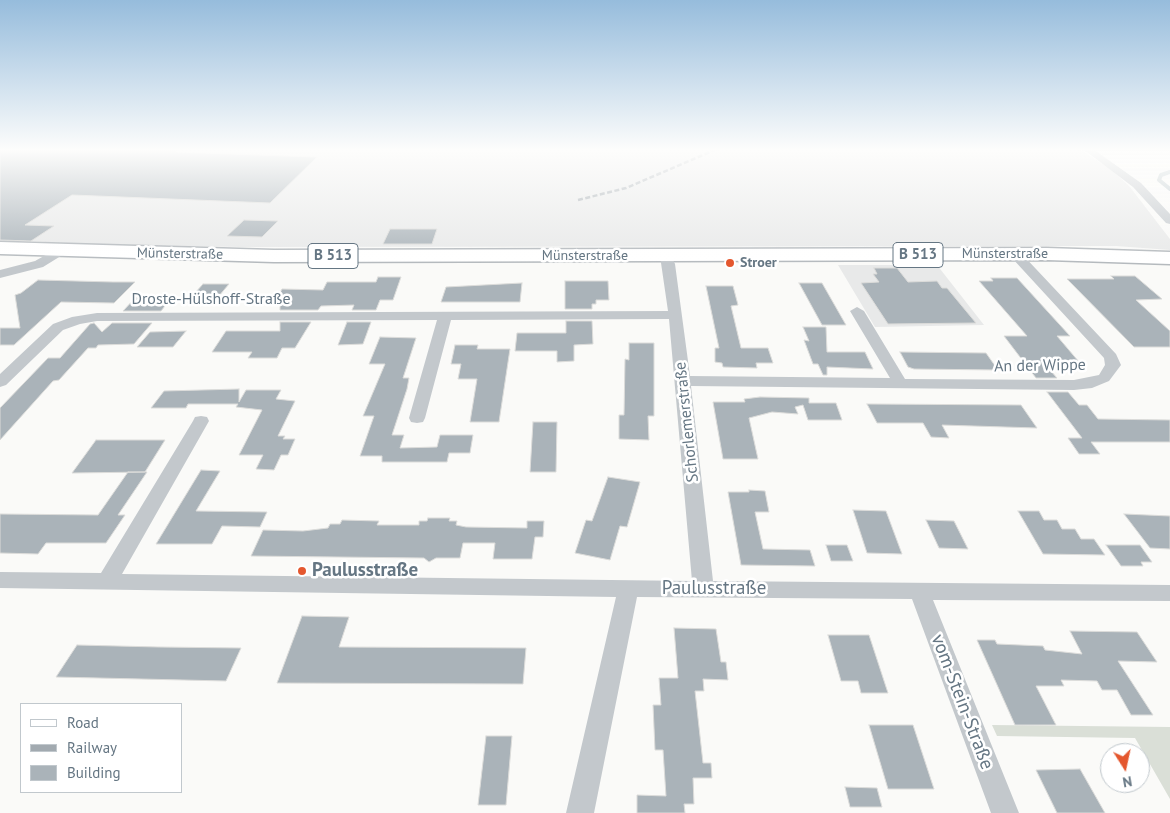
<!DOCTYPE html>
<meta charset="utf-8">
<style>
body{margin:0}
#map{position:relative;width:1170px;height:813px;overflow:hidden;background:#fafaf8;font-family:"PT Sans",sans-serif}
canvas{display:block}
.legend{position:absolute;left:20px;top:703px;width:162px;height:90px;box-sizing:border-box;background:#fff;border:1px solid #c1c8cd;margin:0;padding:6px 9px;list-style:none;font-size:15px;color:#657683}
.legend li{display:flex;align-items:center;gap:10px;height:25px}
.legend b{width:25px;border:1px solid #c1c8cd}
.north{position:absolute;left:1100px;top:743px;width:50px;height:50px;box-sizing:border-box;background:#fff;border:1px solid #c1c8cd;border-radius:50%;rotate:170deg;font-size:14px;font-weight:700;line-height:20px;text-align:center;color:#657683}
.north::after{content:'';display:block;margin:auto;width:18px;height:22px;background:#e4572e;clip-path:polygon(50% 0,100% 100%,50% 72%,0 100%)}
</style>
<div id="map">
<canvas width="1170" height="813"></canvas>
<ul class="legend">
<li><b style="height:6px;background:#fff"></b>Road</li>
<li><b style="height:6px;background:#a2aab0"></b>Railway</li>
<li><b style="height:14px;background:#aab3b9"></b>Building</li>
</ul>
<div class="north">N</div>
</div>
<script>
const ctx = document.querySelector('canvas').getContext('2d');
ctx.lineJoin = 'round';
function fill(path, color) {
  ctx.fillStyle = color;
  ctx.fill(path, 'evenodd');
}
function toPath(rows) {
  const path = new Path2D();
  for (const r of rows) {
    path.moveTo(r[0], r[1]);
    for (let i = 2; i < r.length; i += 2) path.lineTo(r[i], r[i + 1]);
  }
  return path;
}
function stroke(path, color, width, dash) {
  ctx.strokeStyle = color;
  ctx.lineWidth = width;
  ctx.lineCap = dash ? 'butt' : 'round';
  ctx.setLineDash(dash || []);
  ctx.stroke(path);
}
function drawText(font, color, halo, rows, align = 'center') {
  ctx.font = font + ' "PT Sans",sans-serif';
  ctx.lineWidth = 5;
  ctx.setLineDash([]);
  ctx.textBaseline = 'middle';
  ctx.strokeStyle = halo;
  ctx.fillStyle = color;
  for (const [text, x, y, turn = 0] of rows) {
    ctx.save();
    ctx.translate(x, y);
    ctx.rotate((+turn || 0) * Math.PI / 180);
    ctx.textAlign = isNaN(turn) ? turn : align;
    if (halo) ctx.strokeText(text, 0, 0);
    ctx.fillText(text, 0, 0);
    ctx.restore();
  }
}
const built = toPath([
 [0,149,1079,149,1112,170,1130,187,1170,239,1170,250,1116,246,240,247,77,244,0,239],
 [838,265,937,265,984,325,875,327]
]);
const green = toPath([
 [992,725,1170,727,1170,799,1135,738,997,736]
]);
const stream = toPath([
 [1170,172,1161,175,1159,180,1170,189]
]);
const building = toPath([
 [0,149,179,149,175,152,317,157,270,203,72,195,25,225,54,226,31,241,0,240,0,149],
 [244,220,278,221,262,237,227,236,244,220],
 [390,229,437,229,432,244,383,244,390,229],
 [874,268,897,268,908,282,937,281,942,288,947,288,976,323,888,324,861,283,879,282,873,274,877,274,874,268],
 [1111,276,1135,276,1162,299,1136,300,1170,331,1170,347,1134,347,1067,279,1114,279,1111,276],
 [378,277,401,277,393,300,380,300,376,310,352,310,354,305,321,306,318,310,280,310,280,305,273,305,282,289,323,290,327,282,376,282,378,277],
 [991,278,1017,278,1070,336,1057,336,1085,369,1056,369,1050,370,1057,378,1036,378,1004,336,1027,336,979,281,993,281,991,278],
 [38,280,113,282,135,282,114,303,61,302,14,345,0,345,0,328,20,328,15,295,21,293,38,280],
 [565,281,608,281,609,300,596,300,596,304,592,304,592,309,565,309,565,281],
 [522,283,520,302,441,302,446,287,522,283],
 [799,283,822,283,846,325,822,325,799,283],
 [203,284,229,284,213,303,187,302,203,284],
 [706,286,733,286,738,305,731,306,741,348,768,348,773,363,756,363,757,368,723,367,722,363,715,362,715,348,719,348,706,286],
 [136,297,172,297,161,311,123,311,136,297],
 [566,321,592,321,593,344,574,345,574,361,557,362,557,351,515,351,517,333,566,333,566,321],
 [280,322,311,322,295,348,282,348,277,358,248,358,252,352,212,352,226,331,280,331,280,322],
 [347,322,371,322,363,344,338,345,347,322],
 [94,323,102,332,112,323,152,323,134,344,98,345,96,348,88,348,59,380,53,381,0,440,0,408,48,358,60,358,90,324,94,323],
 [803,327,826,327,827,352,865,352,873,369,827,367,827,375,823,375,818,364,813,364,804,340,809,341,803,327],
 [186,331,173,347,137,347,150,332,186,331],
 [380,337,416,338,403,378,409,378,407,389,392,435,404,435,400,448,437,447,440,435,473,435,470,453,449,453,447,462,382,462,382,456,360,456,374,416,363,416,385,364,369,364,380,337],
 [629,343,654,343,654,416,648,416,649,440,619,439,619,415,624,415,625,359,629,360,629,343],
 [455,345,478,345,477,349,510,349,499,422,470,422,477,379,458,379,461,364,451,364,455,345],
 [900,352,986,353,998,370,914,369,908,367,900,352],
 [239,389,239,402,246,390,281,390,276,399,295,401,278,436,285,436,283,439,295,439,288,455,281,455,274,470,256,469,263,455,239,455,262,410,236,407,238,404,188,404,186,408,151,408,164,391,239,389],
 [1047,392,1068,392,1079,405,1087,405,1098,419,1170,420,1170,442,1091,442,1100,454,1079,454,1068,438,1082,438,1047,392],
 [760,397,809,398,809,403,836,403,842,420,808,420,803,405,795,407,798,414,772,412,749,418,758,459,723,459,713,402,745,402,744,399,760,397],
 [867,404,1021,405,1037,428,942,425,949,438,931,437,923,423,877,423,867,404],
 [533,422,557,422,556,472,530,472,533,422],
 [96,440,165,440,145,472,72,473,96,440],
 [201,470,220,471,196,511,267,512,260,527,222,526,212,544,156,544,201,470],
 [128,472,147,472,118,515,125,515,106,543,46,543,38,554,0,553,0,514,98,515,128,472],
 [608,477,640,482,627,527,620,526,610,560,575,553,586,520,592,521,608,477],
 [749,490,765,491,769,512,755,512,763,549,810,550,815,566,741,565,728,492,749,492,749,490],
 [853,510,886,511,902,554,867,553,853,510],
 [1018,511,1039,511,1044,520,1057,520,1062,529,1075,529,1081,539,1094,539,1105,555,1043,554,1018,511],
 [1124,514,1170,516,1170,549,1150,548,1124,514],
 [428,518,450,518,449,521,457,521,456,525,466,527,527,528,527,521,544,521,543,537,535,537,532,559,493,559,495,543,463,543,460,558,436,558,429,562,424,558,251,556,263,530,303,531,328,528,330,524,340,524,342,520,379,521,377,525,419,525,419,521,427,521,428,518],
 [926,520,954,521,968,549,939,548,926,520],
 [826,545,847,545,853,561,831,561,826,545],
 [1106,545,1140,545,1152,562,1141,562,1143,566,1121,566,1106,545],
 [302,616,349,617,339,647,526,648,523,684,277,683,302,616],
 [674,628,716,629,721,662,726,662,728,680,703,679,704,691,695,691,703,763,711,763,712,778,693,778,694,804,684,804,685,813,637,813,637,795,666,796,663,750,655,750,653,705,661,705,659,678,678,678,674,628],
 [1070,631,1137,632,1157,662,1118,661,1153,715,1131,715,1117,690,1102,690,1097,681,1061,680,1064,686,1036,686,1056,725,1015,725,977,640,995,640,997,644,1043,646,1045,650,1082,654,1070,631],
 [828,635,869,635,888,693,861,693,858,681,841,681,828,635],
 [77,645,158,647,241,648,226,681,56,677,77,645],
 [869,725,913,725,934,789,888,789,869,725],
 [486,736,512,736,506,805,478,805,486,736],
 [1080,769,1105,813,1057,813,1036,770,1080,769],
 [845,787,877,788,882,807,850,807,845,787]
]);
const minor = toPath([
 [1083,149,1093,149,1141,183,1170,214,1170,224,1166,223,1133,187,1083,149],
 [60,247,64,248,66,251,64,254,43,267,0,278,0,270,35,261,60,247],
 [1016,251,1020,252,1116,354,1121,365,1109,381,1092,388,1074,390,691,386,713,581,1170,585,1170,601,933,600,1019,813,991,813,912,599,637,597,594,813,566,813,616,597,0,588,0,572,101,573,193,421,195,417,201,416,207,417,209,421,122,574,692,581,669,319,451,320,425,418,423,422,417,423,411,422,409,418,437,320,97,321,80,324,63,330,6,385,0,387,0,374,53,324,72,317,97,313,668,311,660,256,666,252,670,253,675,264,690,376,890,378,850,311,857,307,864,311,905,379,1074,380,1099,375,1105,365,1104,358,1012,258,1010,255,1012,252,1016,251]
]);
const primary = toPath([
 [0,242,274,250,1047,248,1170,252,1170,264,1047,260,274,262,0,254,0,242]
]);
const rail = toPath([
 [578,200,626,188,717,149]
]);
const markers = [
 [730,263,5,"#e4572e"],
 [302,571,5,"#e4572e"]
];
const farStreetnames = [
 ["Münsterstraße",180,254,1],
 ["Münsterstraße",1005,254],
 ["Münsterstraße",585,256]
];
const farPoinames = [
 ["Stroer",740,263]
];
const shields = [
 [918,255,50],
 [333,256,50]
];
const shieldNames = [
 ["B 513",918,255],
 ["B 513",333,256]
];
const streetNames = [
 ["Droste-Hülshoff-Straße",211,299],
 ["An der Wippe",1040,366,-1],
 ["Schorlemerstraße",687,422,-96]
];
const nearPoinames = [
 ["Paulusstraße",312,571]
];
const nearStreetnames = [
 ["Paulusstraße",714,589],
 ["vom-Stein-Straße",962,702,69]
];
fill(built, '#e8e9e9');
fill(green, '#dadfd7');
stroke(stream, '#bbc7cb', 4);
fill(building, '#aab3b9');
stroke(building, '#dcdcda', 1);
stroke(primary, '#b5babe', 3);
fill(minor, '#c3c8cc');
fill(primary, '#fff');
stroke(rail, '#a2aab0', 2.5, [5, 2.5]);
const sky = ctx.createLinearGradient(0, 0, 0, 263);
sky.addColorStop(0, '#96bcdc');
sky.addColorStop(0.57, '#fdfdfc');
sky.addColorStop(1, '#fdfdfc00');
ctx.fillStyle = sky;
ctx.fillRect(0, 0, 1170, 263);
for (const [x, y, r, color] of markers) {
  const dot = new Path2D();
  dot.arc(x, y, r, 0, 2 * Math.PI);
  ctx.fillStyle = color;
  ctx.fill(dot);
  stroke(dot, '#fff', 2);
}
drawText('14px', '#657683', '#fff', farStreetnames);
drawText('bold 14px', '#657683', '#fff', farPoinames, 'left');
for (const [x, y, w] of shields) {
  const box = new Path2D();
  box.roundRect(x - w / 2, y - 12.5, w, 25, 4);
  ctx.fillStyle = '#fff';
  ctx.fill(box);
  stroke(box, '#657683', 1);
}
drawText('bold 15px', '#657683', null, shieldNames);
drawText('16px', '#657683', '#fff', streetNames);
drawText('bold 19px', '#657683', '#fff', nearPoinames, 'left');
drawText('19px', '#657683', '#fff', nearStreetnames);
</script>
